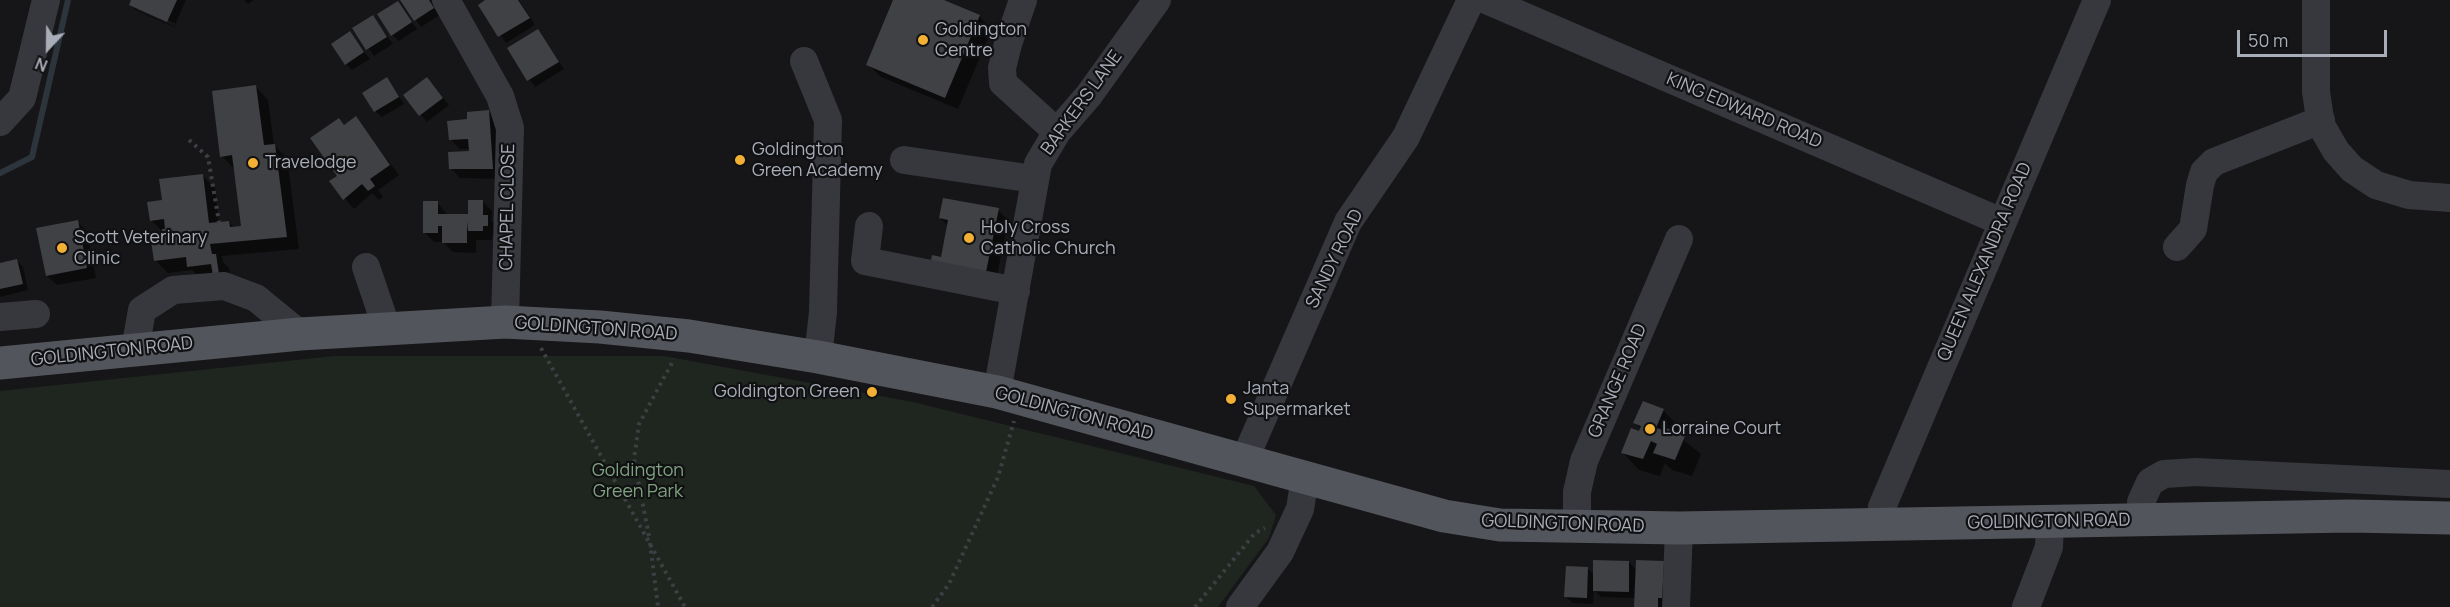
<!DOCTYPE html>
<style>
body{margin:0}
#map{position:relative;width:2450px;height:607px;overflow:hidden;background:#161618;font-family:Manrope,sans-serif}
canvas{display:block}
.north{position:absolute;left:18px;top:18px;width:60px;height:60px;-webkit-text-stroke:4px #111113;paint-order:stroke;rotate:202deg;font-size:16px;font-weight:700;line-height:24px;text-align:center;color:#a8adb8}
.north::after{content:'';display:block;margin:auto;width:21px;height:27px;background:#a8adb8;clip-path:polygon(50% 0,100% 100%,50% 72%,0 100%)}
.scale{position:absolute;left:2237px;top:30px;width:150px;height:27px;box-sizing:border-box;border:3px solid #a8adb8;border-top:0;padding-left:8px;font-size:18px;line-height:21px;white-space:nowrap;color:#a8adb8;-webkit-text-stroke:4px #111113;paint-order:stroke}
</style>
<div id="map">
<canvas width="2450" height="607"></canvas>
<div class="north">N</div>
<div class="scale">50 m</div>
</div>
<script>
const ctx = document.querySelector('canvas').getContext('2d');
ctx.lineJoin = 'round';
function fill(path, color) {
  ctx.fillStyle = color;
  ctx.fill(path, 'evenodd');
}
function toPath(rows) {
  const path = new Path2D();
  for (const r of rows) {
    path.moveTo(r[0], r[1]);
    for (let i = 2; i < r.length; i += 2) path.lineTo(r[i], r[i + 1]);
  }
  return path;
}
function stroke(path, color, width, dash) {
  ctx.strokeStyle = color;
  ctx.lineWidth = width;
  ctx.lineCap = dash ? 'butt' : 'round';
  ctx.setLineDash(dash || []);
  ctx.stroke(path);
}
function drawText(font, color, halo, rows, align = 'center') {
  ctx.font = font + ' Manrope,sans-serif';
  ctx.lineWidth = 4.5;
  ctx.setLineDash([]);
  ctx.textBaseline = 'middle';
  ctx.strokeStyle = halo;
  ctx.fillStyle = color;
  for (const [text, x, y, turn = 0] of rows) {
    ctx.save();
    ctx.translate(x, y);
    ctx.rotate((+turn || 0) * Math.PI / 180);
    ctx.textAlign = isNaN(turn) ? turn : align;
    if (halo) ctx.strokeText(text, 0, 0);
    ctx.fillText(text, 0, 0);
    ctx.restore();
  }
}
const green = toPath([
 [334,356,664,356,913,402,1254,486,1276,515,1269,538,1218,607,0,607,0,391]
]);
const shadow = toPath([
 [133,0,186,0,174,27,137,11,131,5],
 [137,7,175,23,174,26,137,10],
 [244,0,254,0,248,4],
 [402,0,430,0,440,15,421,27],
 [488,0,519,0,535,25,506,43,480,5],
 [895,0,940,0,979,16,992,29,958,109,881,77,868,64],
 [397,3,417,29,399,41,392,35],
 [373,17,393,44,374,56,354,29],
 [538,31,564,69,535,87,509,49],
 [350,33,370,59,352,70,346,64],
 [387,79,404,104,382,117,375,111],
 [433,85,449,105,427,122,405,96],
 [256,87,268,100,274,145,287,158,299,249,222,256,223,262,229,268,231,287,201,279,192,270,168,273,155,260,165,234,151,220,163,202,202,175,215,188,219,224,229,222,235,228,243,227,234,169,222,156],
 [489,112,499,122,503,179,460,178,451,168,471,152,470,149,460,149,450,139,469,121],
 [355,118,399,175,378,190,383,197,381,199,379,200,372,193,354,209,331,182,339,176,345,126],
 [482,201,492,211,492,221,497,226,497,236,492,236,492,240,476,240,476,253,453,252,443,242,434,242,424,232,438,203,448,216,469,215],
 [998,210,1008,220,996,281,942,259,949,227,940,218],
 [77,221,87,231,96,278,57,285,47,276],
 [17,261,23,267,28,290,0,297,0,264],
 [1663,410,1680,428,1677,435,1701,454,1692,476,1672,470,1665,463,1660,476,1639,470,1622,452,1641,429,1635,423],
 [1629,562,1637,571,1663,562,1664,607,1636,607,1636,598,1601,597,1594,590,1593,604,1573,603,1566,597,1588,569,1595,575]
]);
const stream = toPath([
 [0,173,32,157,68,0]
]);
const building = toPath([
 [131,0,177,0,167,22,129,5],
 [400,0,429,0,434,8,414,21],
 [485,0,518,0,530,18,498,37,478,5],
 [893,0,944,0,980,15,945,98,866,65],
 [398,1,412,22,391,36,377,14],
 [373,15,387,37,366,50,352,28],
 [538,29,559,62,527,81,507,48],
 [350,31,364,52,345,65,331,44],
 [387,77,399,97,374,112,362,93],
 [427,77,443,98,419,116,403,95],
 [256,85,264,145,275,144,287,237,210,244,212,254,216,254,219,274,213,275,211,264,187,267,186,257,154,261,150,234,162,233,162,229,165,229,164,219,150,221,147,202,162,200,159,179,203,174,209,223,229,221,230,227,241,226,232,155,220,157,212,91],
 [489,110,493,169,449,169,448,152,469,151,468,139,449,140,447,121,467,119,467,112],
 [356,116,390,165,370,179,375,186,371,189,368,191,362,184,343,200,329,181,337,176,310,138,339,118,344,125],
 [943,198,999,208,986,272,930,266,932,255,941,257,948,220,939,218],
 [468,200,483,200,483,215,488,215,488,226,483,226,483,231,468,231,467,221,467,243,442,243,442,226,438,226,438,233,423,233,423,201,438,201,438,214,468,214],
 [78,220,87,268,46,276,36,228],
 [17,259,23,284,0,289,0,263],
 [1643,401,1664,409,1656,428,1663,430,1664,427,1685,436,1675,460,1653,453,1657,444,1651,441,1643,459,1621,453,1631,428,1639,431,1641,426,1633,423],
 [1593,560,1629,561,1629,592,1593,591],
 [1636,560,1664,561,1662,598,1658,598,1658,607,1634,607],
 [1566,566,1588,567,1587,598,1564,597]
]);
const path = toPath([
 [189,140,208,157,219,222],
 [541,348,685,607],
 [649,536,634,459,639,424,674,359],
 [650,543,658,607],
 [932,607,949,584,998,477,1014,421],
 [1195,607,1255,533,1265,528]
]);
const minor = toPath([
 [446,0,500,96,510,128,505,322],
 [1023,0,1008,44,1002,68,1003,83,1057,132],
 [1486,0,2002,222],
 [2316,0,2316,92,2321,125,2336,151,2352,169,2376,185,2409,195,2450,198],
 [804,61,828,120,823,312,818,357],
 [0,122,22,98,46,0],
 [904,160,1034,179],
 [869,226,865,261,1016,291],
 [2177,247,2193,229,2200,185,2204,172,2214,162,2321,120],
 [366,267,387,329],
 [0,317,36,314],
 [135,350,142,310,173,290,224,286,256,298,300,334],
 [997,392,1038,164,1057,132,1089,95,1157,0],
 [1244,461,1348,222,1406,137,1471,0],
 [2142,520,2141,502,2150,482,2164,474,2196,472,2450,484],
 [1881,526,1882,507,2097,0],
 [1577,527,1577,492,1584,461,1679,239],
 [1240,607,1280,552,1300,509,1305,478],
 [1676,607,1679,528],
 [2026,607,2049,547,2050,523]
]);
const major = toPath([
 [0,363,300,334,505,322,600,327,689,336,818,357,997,392,1444,516,1500,525,1679,528,2350,516,2450,518]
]);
const markers = [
 [923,40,6,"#f2b134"],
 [740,160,6,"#f2b134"],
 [253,163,6,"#f2b134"],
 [969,238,6,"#f2b134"],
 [62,248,6,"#f2b134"],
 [872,392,6,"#f2b134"],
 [1231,399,6,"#f2b134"],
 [1650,429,6,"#f2b134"]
];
const poiNames = [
 ["Goldington",935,30],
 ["Centre",935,51],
 ["Goldington",752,150],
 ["Green Academy",752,171],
 ["Travelodge",265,163],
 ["Holy Cross",981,228],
 ["Catholic Church",981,249],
 ["Scott Veterinary",74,238],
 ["Clinic",74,259],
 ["Janta",1243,389],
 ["Supermarket",1243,410],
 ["Goldington Green",860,392,"right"],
 ["Lorraine Court",1662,429]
];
const streetNames = [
 ["BARKERS LANE",1082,103,-54],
 ["KING EDWARD ROAD",1744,111,23],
 ["CHAPEL CLOSE",508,207,-89],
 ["SANDY ROAD",1335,259,-64],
 ["QUEEN ALEXANDRA ROAD",1985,262,-67],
 ["GOLDINGTON ROAD",596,329,4],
 ["GOLDINGTON ROAD",112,352,-6],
 ["GRANGE ROAD",1618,381,-67],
 ["GOLDINGTON ROAD",1074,414,15],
 ["GOLDINGTON ROAD",2049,522,-1],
 ["GOLDINGTON ROAD",1563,524,2]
];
const parkNames = [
 ["Goldington",638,471],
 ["Green Park",638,492]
];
fill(green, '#1e261f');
fill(shadow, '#0007');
stroke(stream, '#2c353c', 6);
fill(building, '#404145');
stroke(path, '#3d3f44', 4, [3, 4.5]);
stroke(minor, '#37383d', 28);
stroke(major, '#53555c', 33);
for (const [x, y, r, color] of markers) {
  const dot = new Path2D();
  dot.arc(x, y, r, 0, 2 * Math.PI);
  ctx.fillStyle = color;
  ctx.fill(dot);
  stroke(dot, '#111113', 2);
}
drawText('18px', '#a8adb8', '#111113', poiNames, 'left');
drawText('18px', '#a8adb8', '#111113', streetNames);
drawText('18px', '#7fa381', '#111113', parkNames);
</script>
